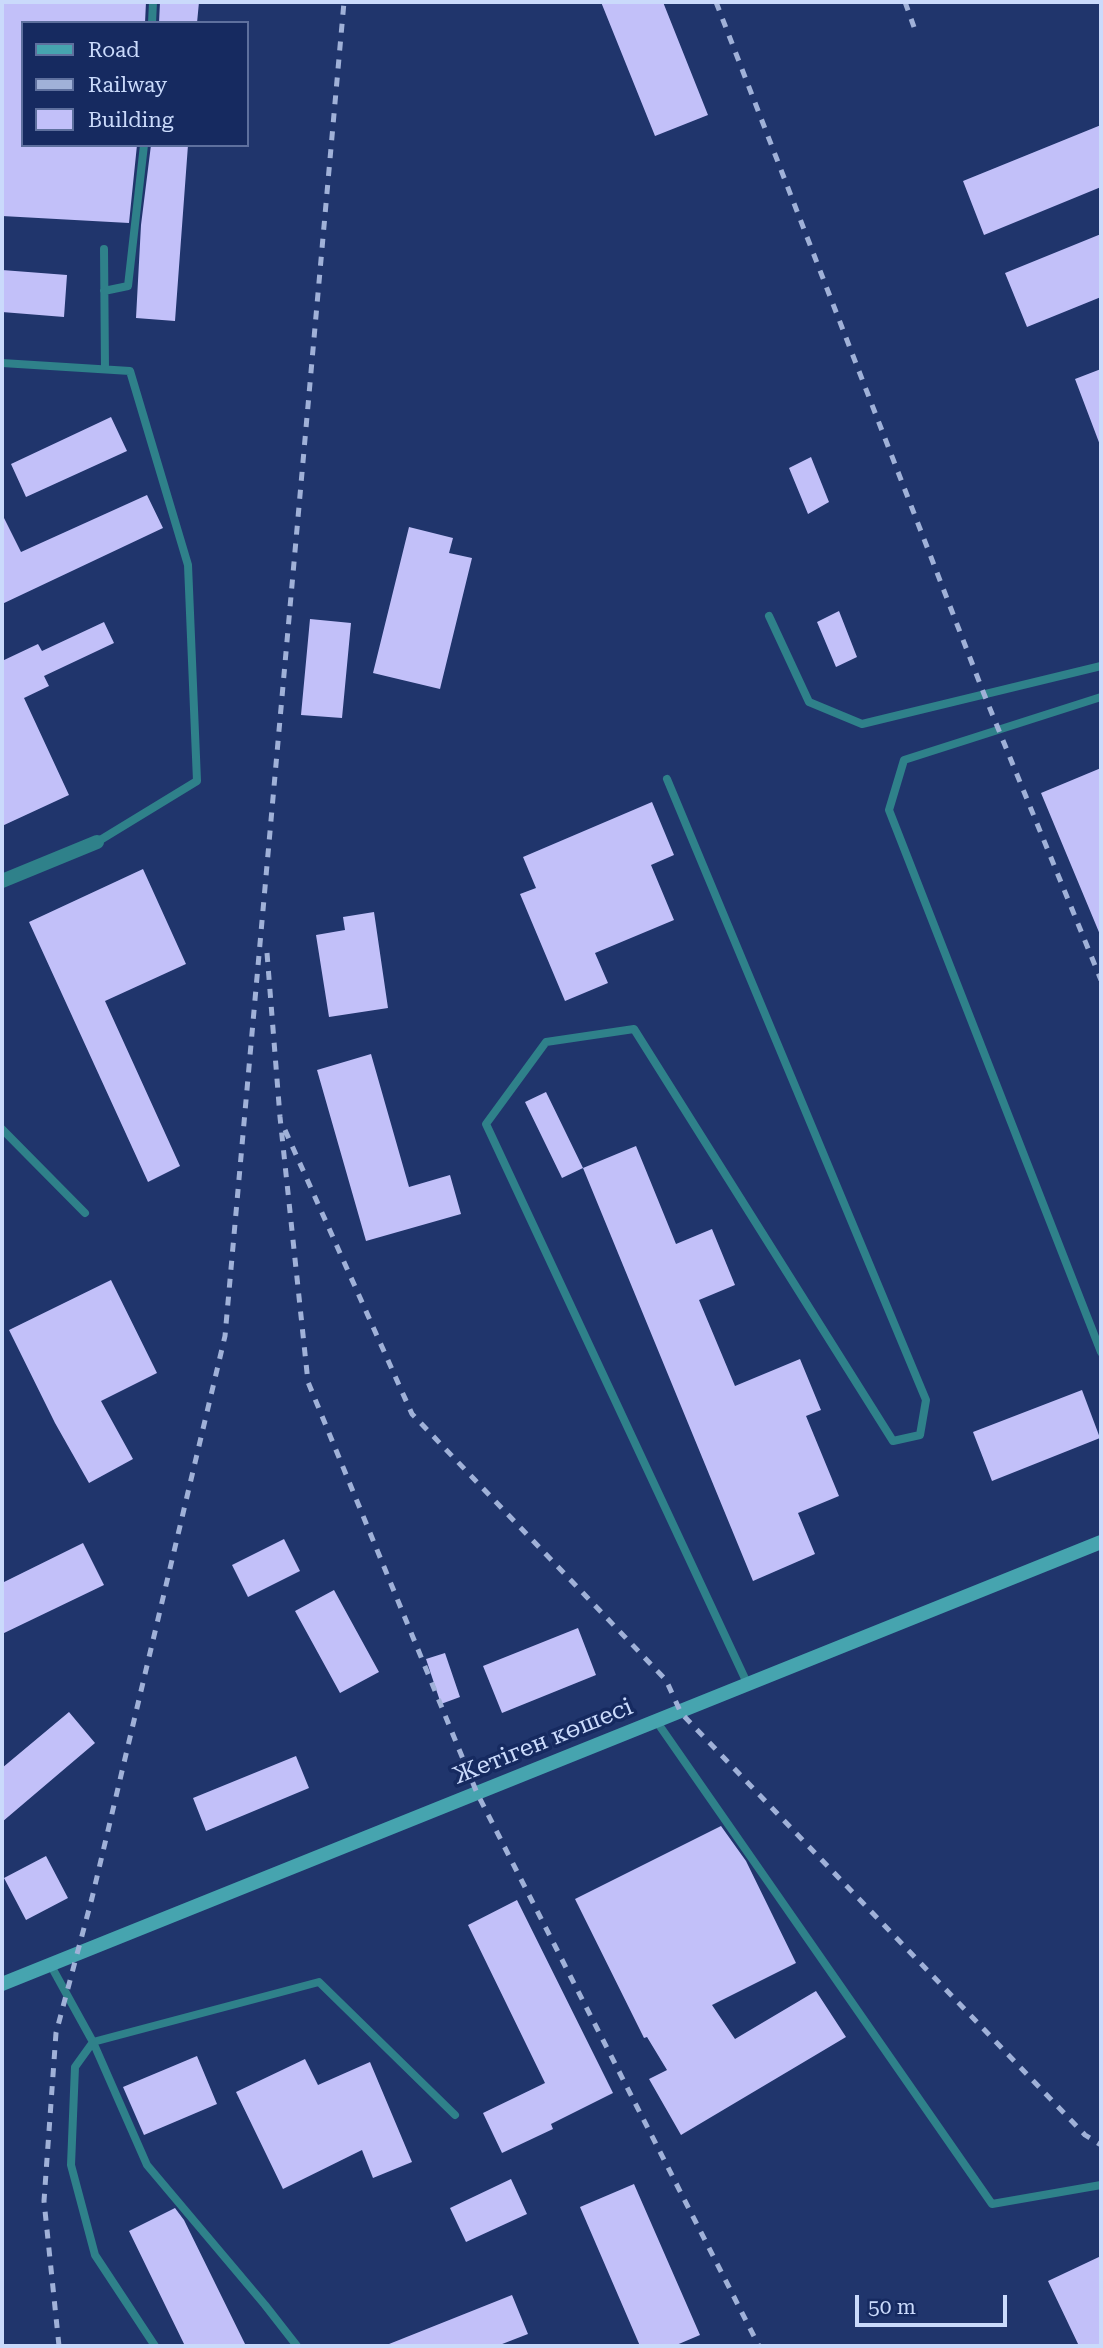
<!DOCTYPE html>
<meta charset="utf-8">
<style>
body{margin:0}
#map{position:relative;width:1103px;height:2348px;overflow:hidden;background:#20356c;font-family:"Roboto Serif",serif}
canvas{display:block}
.frame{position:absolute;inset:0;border:4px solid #cadafb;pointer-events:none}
.legend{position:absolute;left:21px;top:21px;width:228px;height:126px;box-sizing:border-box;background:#162a60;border:2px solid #5e709e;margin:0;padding:9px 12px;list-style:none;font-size:21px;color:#cadafb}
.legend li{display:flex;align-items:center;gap:14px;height:35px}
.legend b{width:35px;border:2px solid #5e709e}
.scale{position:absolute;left:855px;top:2295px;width:152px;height:32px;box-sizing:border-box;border:4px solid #cadafb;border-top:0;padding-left:9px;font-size:21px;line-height:24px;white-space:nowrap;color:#cadafb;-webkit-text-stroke:5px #162a60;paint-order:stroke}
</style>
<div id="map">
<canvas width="1103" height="2348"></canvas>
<div class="frame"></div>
<ul class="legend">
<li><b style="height:9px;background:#46a4af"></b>Road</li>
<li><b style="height:9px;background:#a0b1d8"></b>Railway</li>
<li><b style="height:19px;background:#c2c0f9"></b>Building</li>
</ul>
<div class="scale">50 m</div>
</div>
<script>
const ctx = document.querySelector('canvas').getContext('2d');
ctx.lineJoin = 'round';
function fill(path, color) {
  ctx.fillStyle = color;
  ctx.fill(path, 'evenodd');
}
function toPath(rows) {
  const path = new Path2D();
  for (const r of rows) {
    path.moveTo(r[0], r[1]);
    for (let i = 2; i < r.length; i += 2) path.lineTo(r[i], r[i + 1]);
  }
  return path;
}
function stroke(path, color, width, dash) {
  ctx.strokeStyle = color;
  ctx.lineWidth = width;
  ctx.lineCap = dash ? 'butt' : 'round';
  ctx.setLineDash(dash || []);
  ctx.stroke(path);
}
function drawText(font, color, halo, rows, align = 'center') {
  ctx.font = font + ' "Roboto Serif",serif';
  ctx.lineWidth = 7;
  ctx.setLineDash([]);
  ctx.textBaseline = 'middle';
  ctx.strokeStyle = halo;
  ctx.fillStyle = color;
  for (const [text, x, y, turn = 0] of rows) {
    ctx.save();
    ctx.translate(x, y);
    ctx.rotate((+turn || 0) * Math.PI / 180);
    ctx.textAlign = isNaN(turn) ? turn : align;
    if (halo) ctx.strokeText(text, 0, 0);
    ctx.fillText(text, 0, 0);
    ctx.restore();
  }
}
const building = toPath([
 [2,2,146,2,145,23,23,23,23,145,137,145,129,223,2,216],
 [160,2,199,2,197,23,159,23],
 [601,2,663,2,708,115,655,136],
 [1101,125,1101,187,984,235,963,181],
 [151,145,188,145,175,321,136,318,141,225],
 [1101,234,1101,297,1027,327,1005,273],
 [2,270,67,275,64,317,2,312],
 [1101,369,1101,445,1100,445,1075,379],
 [111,417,127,451,26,497,11,464],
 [811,457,829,502,808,514,789,468],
 [147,495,163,528,2,604,2,514,21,552],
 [409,527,453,538,449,553,472,558,440,689,373,673],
 [839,611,857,657,836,667,817,622],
 [310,619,351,623,342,718,301,715],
 [104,622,114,643,44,676,49,686,24,698,69,795,2,826,2,661,38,644,42,651],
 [1101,768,1101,937,1041,793],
 [652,802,674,855,651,865,674,920,595,953,608,983,565,1001,520,894,536,888,523,857],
 [143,869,186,964,105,1001,180,1166,148,1182,29,922],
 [374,912,388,1008,329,1017,316,935,345,930,343,917],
 [371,1054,409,1187,450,1175,461,1214,366,1241,317,1070],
 [546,1092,583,1168,562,1178,525,1102],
 [636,1146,676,1244,712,1229,735,1285,699,1300,735,1386,800,1359,821,1410,806,1416,839,1496,798,1513,815,1554,753,1581,583,1168],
 [111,1280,157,1373,101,1401,133,1459,89,1483,55,1423,9,1330],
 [1082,1390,1100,1438,992,1481,973,1432],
 [284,1539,300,1571,248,1597,232,1565],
 [83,1543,104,1585,2,1634,2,1583],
 [334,1590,379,1672,340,1693,295,1611],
 [578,1628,596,1675,502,1713,483,1666],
 [445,1653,460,1697,441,1704,426,1659],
 [69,1712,95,1743,2,1822,2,1768],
 [296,1756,309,1788,206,1831,193,1798],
 [721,1826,746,1861,796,1963,712,2005,735,2039,816,1991,846,2037,681,2135,649,2079,667,2070,647,2037,644,2038,575,1899],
 [46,1856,68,1898,26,1920,4,1878],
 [517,1900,613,2093,551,2124,553,2129,502,2153,483,2113,545,2083,468,1925],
 [197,2056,217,2104,144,2135,123,2087],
 [305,2059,318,2085,370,2062,412,2162,373,2178,362,2150,283,2189,236,2092],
 [511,2179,527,2214,466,2242,450,2208],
 [634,2184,700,2335,674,2346,640,2346,580,2207],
 [175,2208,184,2220,246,2346,185,2346,129,2231],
 [1101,2256,1101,2346,1079,2346,1048,2281],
 [512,2295,528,2334,497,2346,384,2346]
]);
const lane = toPath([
 [152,23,153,2],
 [104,249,105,369],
 [104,291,128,286,144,145],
 [2,363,130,371,188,565,197,781,97,842],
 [769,616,809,702,862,724,1101,666],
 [1101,697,904,760,889,810,1101,1352],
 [667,779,926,1400,920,1435,893,1441,634,1029,546,1042,486,1124,748,1685],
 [2,1129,85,1213],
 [657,1722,992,2204,1101,2185],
 [50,1964,93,2042,319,1982,455,2115],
 [155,2346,95,2255,71,2165,75,2067,93,2042,147,2165,265,2305,297,2346]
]);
const street = toPath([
 [2,881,97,842]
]);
const secondary = toPath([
 [2,1984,1101,1542]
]);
const rail = toPath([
 [716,2,984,694,1101,980],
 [905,2,914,27],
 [267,953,280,1117,308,1382,477,1793,759,2346],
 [285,1130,412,1414,666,1680,681,1713,1085,2135,1101,2145],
 [59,2346,44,2201,56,2033,92,1898,225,1336,344,2]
]);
const streetNames = [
 ["Жетіген көшесі",543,1742,-22]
];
fill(building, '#c2c0f9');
stroke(lane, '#2f818a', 8);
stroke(street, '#2f818a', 14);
stroke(secondary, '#46a4af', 14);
stroke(rail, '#a0b1d8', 5, [9, 9]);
drawText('24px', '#cadafb', '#162a60', streetNames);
</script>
